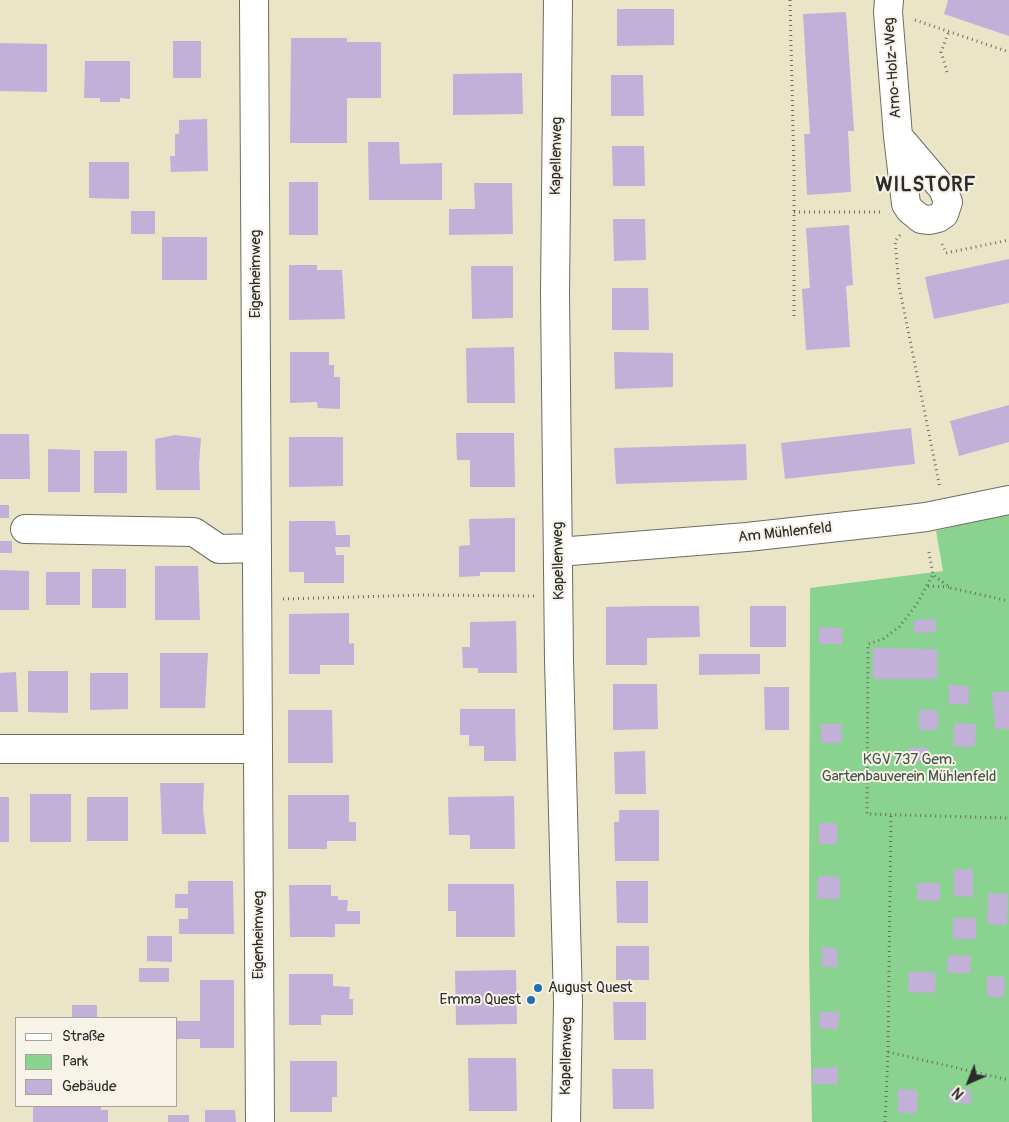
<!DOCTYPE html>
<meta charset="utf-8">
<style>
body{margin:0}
#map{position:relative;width:1009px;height:1122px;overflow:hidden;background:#ebe5c7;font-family:Pangolin,sans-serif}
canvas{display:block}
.legend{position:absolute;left:15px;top:1017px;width:162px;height:90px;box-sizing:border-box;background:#f7f3e8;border:1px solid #a5a39c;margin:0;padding:6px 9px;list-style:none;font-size:15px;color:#2b2b2b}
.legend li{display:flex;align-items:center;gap:10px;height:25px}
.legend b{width:25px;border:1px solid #a5a39c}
.north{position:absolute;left:944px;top:1057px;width:50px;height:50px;-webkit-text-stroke:4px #f7f3e8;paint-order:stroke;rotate:224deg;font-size:14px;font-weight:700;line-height:20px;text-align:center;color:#2b2b2b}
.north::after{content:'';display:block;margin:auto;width:18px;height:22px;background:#2b2b2b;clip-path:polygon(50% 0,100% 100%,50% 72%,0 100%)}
</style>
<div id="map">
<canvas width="1009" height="1122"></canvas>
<ul class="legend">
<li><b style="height:6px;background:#fff"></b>Straße</li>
<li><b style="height:14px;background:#89d28f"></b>Park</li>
<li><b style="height:14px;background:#c2b0d9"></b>Gebäude</li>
</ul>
<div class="north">N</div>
</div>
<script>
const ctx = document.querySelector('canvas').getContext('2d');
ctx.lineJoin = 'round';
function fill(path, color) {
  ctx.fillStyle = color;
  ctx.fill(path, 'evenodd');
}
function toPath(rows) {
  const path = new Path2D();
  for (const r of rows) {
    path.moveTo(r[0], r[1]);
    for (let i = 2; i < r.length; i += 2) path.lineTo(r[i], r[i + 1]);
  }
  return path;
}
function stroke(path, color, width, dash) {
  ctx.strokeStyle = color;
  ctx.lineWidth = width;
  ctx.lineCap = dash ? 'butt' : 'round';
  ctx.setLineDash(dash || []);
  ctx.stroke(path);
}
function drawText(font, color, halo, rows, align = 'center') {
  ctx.font = font + ' Pangolin,sans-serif';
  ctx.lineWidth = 4;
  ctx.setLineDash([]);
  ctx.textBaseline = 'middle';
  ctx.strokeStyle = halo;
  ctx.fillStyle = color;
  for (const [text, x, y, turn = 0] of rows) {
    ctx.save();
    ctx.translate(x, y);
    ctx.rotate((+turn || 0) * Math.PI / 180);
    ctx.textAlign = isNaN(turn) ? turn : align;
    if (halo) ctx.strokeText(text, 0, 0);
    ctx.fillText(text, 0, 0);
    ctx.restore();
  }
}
const green = toPath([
 [1009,512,1009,1122,812,1122,809,949,810,588,943,571,936,531]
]);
const building = toPath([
 [948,0,1009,0,1009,36,944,14],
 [617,9,674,9,674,45,617,46],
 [846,12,854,131,848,131,851,192,807,195,804,134,810,134,803,14],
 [291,38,347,38,347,42,381,42,381,98,347,98,347,143,290,143],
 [173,41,201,41,201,78,173,78],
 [0,43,47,44,47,92,0,91],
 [85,61,130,61,130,99,120,98,120,102,100,102,100,98,84,98],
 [522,73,523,114,453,115,453,74],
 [611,75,643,75,644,116,611,116],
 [207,119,208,171,171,172,170,156,175,156,175,134,179,134,179,120],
 [368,142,399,142,400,164,442,163,442,200,369,200],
 [612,146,644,146,645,186,613,186],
 [89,162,129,162,129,199,89,198],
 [289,182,318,182,318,235,289,235],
 [474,183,512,183,513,234,449,235,449,209,475,209],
 [131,211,155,211,155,234,131,234],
 [613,219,645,219,646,260,614,261],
 [849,225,853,285,846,286,850,347,806,350,802,289,810,288,806,228],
 [162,237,207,237,207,280,162,280],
 [1009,259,1009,303,934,319,925,277],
 [289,265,317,265,317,270,342,270,345,319,289,320],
 [471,266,513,266,513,318,472,319],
 [612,288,648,288,649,330,612,330],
 [514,347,515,403,467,403,466,348],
 [290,352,329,352,329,365,334,365,334,377,340,377,340,409,318,408,317,402,290,403],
 [614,352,673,353,673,387,615,389],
 [1009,405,1009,442,959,456,950,421],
 [911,428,915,464,785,479,781,443],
 [456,433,514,433,515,487,470,487,470,460,457,460],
 [0,434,29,434,30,479,0,479],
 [175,435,201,438,199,464,200,490,156,490,155,439],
 [289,437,343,437,343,486,289,487],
 [746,444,747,480,616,484,614,448],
 [48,449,80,450,80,492,48,492],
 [94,451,127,451,127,493,94,493],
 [0,505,9,505,9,518,0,518],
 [515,518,515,572,480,572,480,576,459,577,459,546,470,545,469,519],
 [289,521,335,521,336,535,350,535,350,547,335,547,336,555,344,555,344,583,304,583,304,572,289,572],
 [0,541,12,541,12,553,0,553],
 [155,566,198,566,200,620,155,620],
 [92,569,126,569,126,608,92,608],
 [0,570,29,571,29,610,0,610],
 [46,572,80,572,80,605,46,605],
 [647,606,699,606,700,637,647,638,647,665,606,665,606,607],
 [750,606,786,606,786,647,750,647],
 [349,613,349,644,354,643,354,665,320,665,320,674,289,674,289,614],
 [936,619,936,632,914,633,914,620],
 [516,621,517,673,478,673,478,668,463,668,462,647,470,647,470,622],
 [819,627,842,628,842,644,819,644],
 [873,648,937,649,937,679,873,679],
 [160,653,208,653,205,708,160,708],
 [699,654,760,654,760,674,699,675],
 [28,671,68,671,68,713,28,712],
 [16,672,18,712,0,712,0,673],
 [90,673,128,673,128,709,90,710],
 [613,684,657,684,658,729,613,730],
 [949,685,969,686,968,705,949,704],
 [764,687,789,687,789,730,765,730],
 [992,692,1009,692,1009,729,995,729],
 [460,709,515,709,516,761,484,761,484,746,469,746,469,735,460,735],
 [288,710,332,710,333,763,288,763],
 [919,710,938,710,938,730,919,730],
 [954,723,976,724,975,747,953,746],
 [821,724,842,724,841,743,821,743],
 [909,747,929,748,929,761,908,761],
 [645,751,646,794,615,794,614,752],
 [160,783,204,783,203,808,206,834,162,834],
 [30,794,71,794,71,842,30,842],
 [288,795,349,795,349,822,356,822,356,841,327,841,327,849,288,849],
 [514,796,515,849,470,849,470,835,449,835,448,797],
 [0,797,9,797,9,842,0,842],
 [87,797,128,797,128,841,87,841],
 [619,810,659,810,659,861,615,861,614,822,619,822],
 [819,823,837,823,837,844,819,844],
 [954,869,973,869,973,897,954,896],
 [818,876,840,877,840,899,817,899],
 [188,881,233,881,234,934,179,934,179,919,188,919,188,908,175,908,175,894,188,894],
 [616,881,648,881,648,923,617,923],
 [917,883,940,883,940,901,917,900],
 [448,884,514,884,515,937,456,937,456,911,448,911],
 [289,885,331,885,331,896,338,896,338,900,348,900,347,911,360,911,360,924,335,924,335,937,290,937],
 [988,893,1008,894,1007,925,987,924],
 [953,918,976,918,976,939,953,939],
 [147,936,172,936,172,962,147,961],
 [616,946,649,946,649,980,616,980],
 [822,947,837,948,837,967,822,967],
 [948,955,971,956,970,973,947,973],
 [139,968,169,968,169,982,139,982],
 [516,970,517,1024,456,1025,455,971],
 [909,971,936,973,935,993,908,992],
 [289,974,333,974,333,986,350,987,349,999,353,999,353,1015,321,1015,321,1025,289,1025],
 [987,976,1005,977,1004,997,987,997],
 [200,980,234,980,234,1048,200,1048,200,1039,176,1039,176,1021,200,1021],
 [613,1002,646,1002,646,1040,614,1040],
 [72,1005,97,1005,97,1018,72,1018],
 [820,1012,839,1012,838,1029,819,1028],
 [468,1058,516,1058,517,1111,469,1111],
 [290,1061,337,1061,337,1097,332,1097,332,1112,290,1112],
 [838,1067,838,1084,813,1084,813,1068],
 [612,1069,653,1069,654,1109,613,1109],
 [898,1089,917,1090,917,1113,898,1113],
 [950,1089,971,1090,970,1104,949,1102],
 [33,1106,101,1106,101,1110,108,1110,108,1122,33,1122],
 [205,1110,235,1110,236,1122,205,1122],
 [168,1115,189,1115,189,1122,168,1122]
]);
const path = toPath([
 [790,0,794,172,794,316],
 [915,20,1009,52],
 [947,72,941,52,949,31],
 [794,212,883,212],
 [900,235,895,241,899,286,940,488],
 [942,244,946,253,1009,240],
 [929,552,933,575,951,588,1009,601],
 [932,576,917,604,899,627,883,639,868,644,867,814,1009,818],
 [928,586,950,587],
 [283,599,423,595,534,596],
 [888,1052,1009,1080],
 [885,1122,888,1052,891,815]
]);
const minor = toPath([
 [254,0,260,1122],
 [558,0,555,294,559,660,568,1002,566,1122],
 [889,0,888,12,898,136,906,204,910,210,921,219,930,220,938,218,944,214,948,202,943,189,898,136],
 [25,529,194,532,219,549,257,548],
 [558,552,747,537,902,520,926,517,1009,500],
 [0,749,258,749]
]);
const markers = [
 [538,988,5,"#1f6fb2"],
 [531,1000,5,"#1f6fb2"]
];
const streetNames = [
 ["Arno-Holz-Weg",893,68,-94],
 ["Kapellenweg",557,156,-89],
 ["Eigenheimweg",256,274,-90],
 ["Am Mühlenfeld",785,533,-6],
 ["Kapellenweg",559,561,-91],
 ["Eigenheimweg",259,935,-90],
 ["Kapellenweg",567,1056,-89]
];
const parkNames = [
 ["KGV 737 Gem.",909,760],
 ["Gartenbauverein Mühlenfeld",909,777]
];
const poiNames = [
 ["August Quest",548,988],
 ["Emma Quest",521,1000,"right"]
];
const districtNames = [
 ["WILSTORF",926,186]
];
fill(green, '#89d28f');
fill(building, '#c2b0d9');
stroke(minor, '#6e6c62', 30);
stroke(path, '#6e6c62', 3, [1, 4]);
stroke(minor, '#fff', 28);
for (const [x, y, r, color] of markers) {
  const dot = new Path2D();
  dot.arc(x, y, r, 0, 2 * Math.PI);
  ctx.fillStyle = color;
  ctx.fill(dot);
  stroke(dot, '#f7f3e8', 2);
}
drawText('15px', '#2b2b2b', '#f7f3e8', streetNames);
drawText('15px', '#425544', '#f7f3e8', parkNames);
drawText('15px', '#2b2b2b', '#f7f3e8', poiNames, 'left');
ctx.letterSpacing = '1px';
drawText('bold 20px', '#2b2b2b', '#f7f3e8', districtNames);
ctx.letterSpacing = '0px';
</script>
